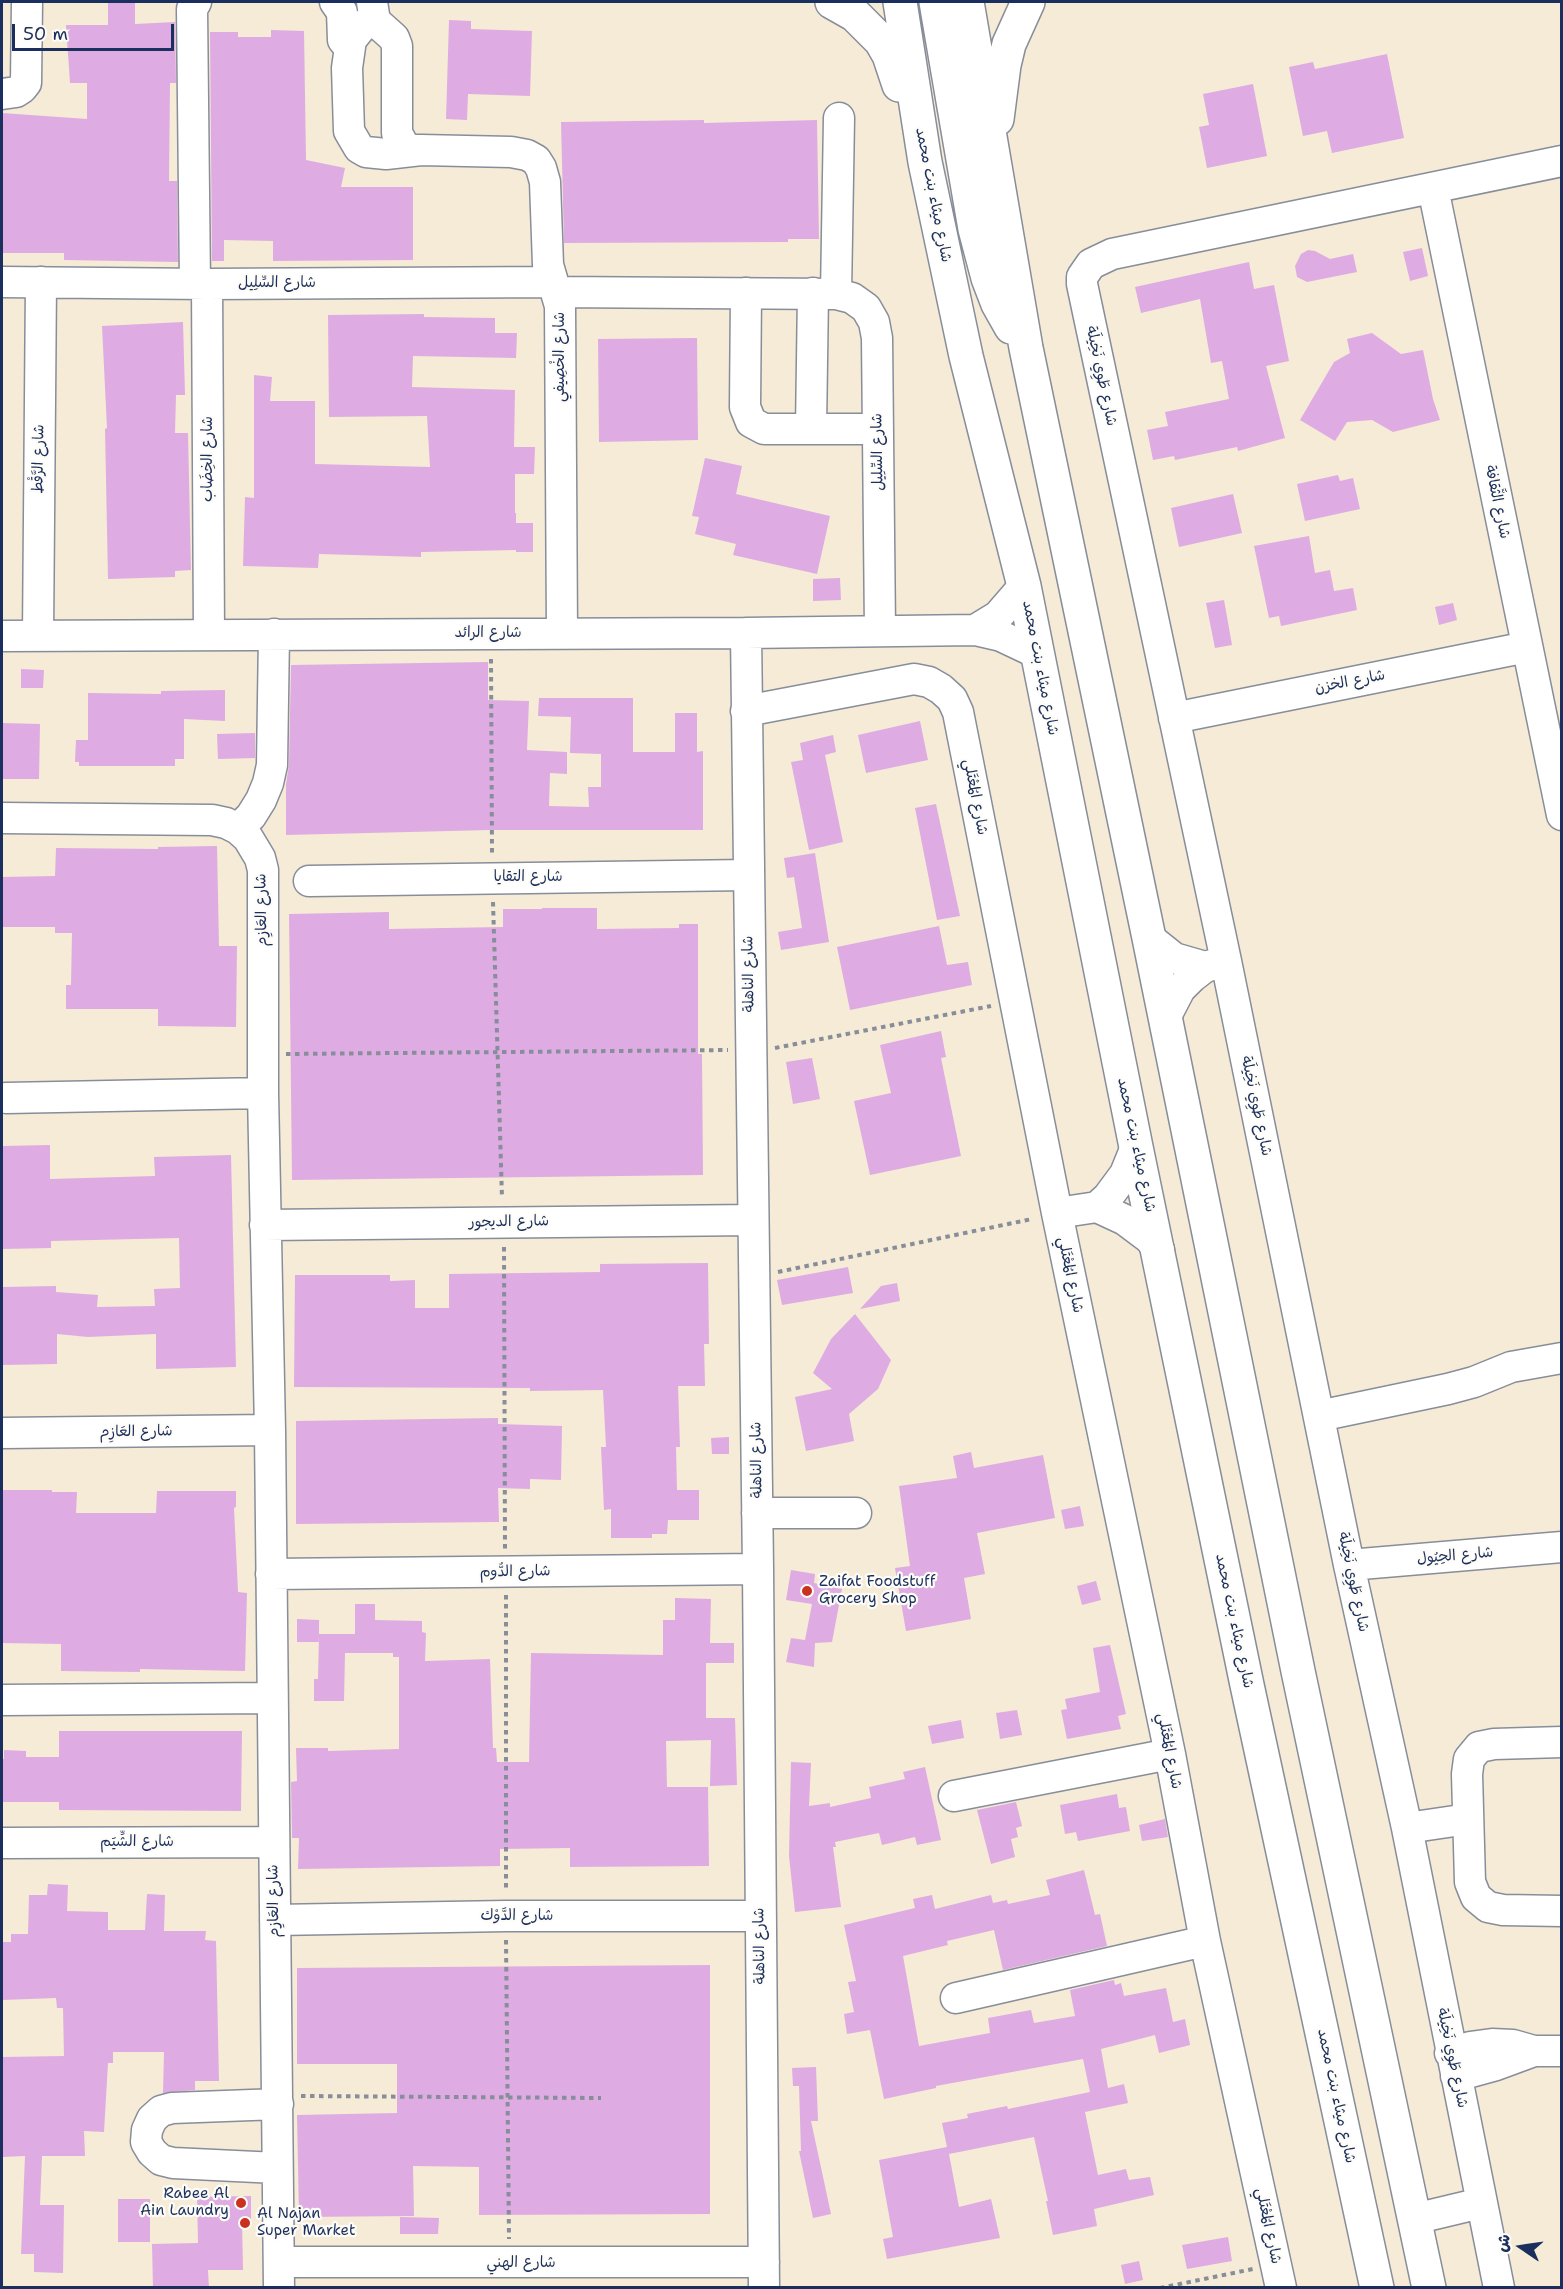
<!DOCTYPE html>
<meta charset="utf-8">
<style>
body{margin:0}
#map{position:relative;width:1563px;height:2289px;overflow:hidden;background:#f5ebd6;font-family:"Shantell Sans","Playpen Sans Arabic",sans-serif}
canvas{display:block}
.frame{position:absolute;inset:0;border:3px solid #1b2f5e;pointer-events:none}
.north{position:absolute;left:1491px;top:2217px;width:60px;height:60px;-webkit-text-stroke:4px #fdfcf7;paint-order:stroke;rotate:283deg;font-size:16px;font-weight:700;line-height:24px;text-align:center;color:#1b2f5e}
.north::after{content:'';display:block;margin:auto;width:21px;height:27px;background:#1b2f5e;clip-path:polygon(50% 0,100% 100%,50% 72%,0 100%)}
.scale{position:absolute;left:12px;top:24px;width:162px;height:27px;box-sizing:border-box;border:3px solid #1b2f5e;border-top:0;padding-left:8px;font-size:18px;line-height:21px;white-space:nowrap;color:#1b2f5e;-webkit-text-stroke:4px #fdfcf7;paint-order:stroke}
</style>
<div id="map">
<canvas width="1563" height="2289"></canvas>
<div class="frame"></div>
<div class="north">ش</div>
<div class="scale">50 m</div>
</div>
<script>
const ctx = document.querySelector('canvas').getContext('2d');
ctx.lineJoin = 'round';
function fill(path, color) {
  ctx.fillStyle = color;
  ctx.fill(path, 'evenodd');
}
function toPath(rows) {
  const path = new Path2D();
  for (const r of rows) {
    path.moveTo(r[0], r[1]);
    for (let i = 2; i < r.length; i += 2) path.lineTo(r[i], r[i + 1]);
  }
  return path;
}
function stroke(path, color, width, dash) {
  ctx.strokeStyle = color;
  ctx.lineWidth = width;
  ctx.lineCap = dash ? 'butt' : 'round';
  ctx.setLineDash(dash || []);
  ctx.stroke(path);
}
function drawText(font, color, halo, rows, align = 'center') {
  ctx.font = font + ' "Shantell Sans","Playpen Sans Arabic",sans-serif';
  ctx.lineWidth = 4.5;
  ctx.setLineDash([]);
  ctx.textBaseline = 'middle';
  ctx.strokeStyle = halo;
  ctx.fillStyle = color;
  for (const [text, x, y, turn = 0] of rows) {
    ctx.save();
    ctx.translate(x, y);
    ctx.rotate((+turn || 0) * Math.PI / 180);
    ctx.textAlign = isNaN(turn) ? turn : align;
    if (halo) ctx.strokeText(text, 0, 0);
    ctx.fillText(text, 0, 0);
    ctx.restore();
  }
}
const building = toPath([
 [108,2,135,2,135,24,175,22,176,83,170,83,169,181,177,181,178,262,64,260,64,253,2,253,2,113,87,119,87,83,70,83,66,25,108,25],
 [449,20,471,21,471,29,532,31,530,96,468,94,467,120,446,119],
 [271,30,304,31,306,160,345,168,341,187,413,187,413,260,273,261,273,241,224,240,224,261,212,261,210,32,238,32,238,37,271,37],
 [1387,54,1404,138,1332,153,1327,131,1303,136,1289,67,1313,62,1315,69],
 [1253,84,1267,156,1207,168,1199,127,1209,125,1203,94],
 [704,120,704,123,817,120,819,239,788,239,788,242,564,243,561,122],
 [1422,248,1428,276,1410,281,1403,252],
 [1308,250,1315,251,1330,259,1353,254,1357,272,1307,282,1297,277,1295,266,1301,254],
 [1249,262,1254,289,1274,285,1289,361,1266,366,1285,438,1238,451,1237,447,1175,460,1174,456,1153,460,1147,430,1168,426,1165,412,1229,399,1222,361,1211,363,1200,299,1141,313,1135,287],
 [424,314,424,317,495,318,495,333,517,333,516,358,413,356,412,387,515,390,514,447,535,447,534,474,515,474,515,513,516,513,516,523,533,523,533,552,516,552,516,550,421,552,421,557,319,554,318,568,243,566,245,497,254,498,254,375,272,377,270,401,315,401,315,464,430,467,427,416,329,417,328,315],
 [183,322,185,395,176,395,175,433,188,433,191,570,175,571,175,577,108,579,105,429,107,428,102,326],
 [1372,333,1401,354,1423,350,1433,399,1440,420,1393,432,1372,420,1347,422,1335,441,1300,420,1334,362,1350,353,1347,339],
 [697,338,698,440,599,442,598,339],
 [705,458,742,466,736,494,830,516,817,574,733,555,736,544,695,534,699,517,692,516],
 [1338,475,1340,481,1353,478,1360,509,1305,521,1297,484],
 [1233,494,1242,533,1179,547,1171,508],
 [1309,536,1315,573,1330,570,1334,591,1353,588,1357,610,1281,626,1279,616,1269,618,1254,546],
 [840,578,841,600,813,601,813,579],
 [1224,600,1232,645,1215,648,1206,603],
 [1453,603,1457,620,1439,625,1435,607],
 [488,662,488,700,529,701,527,750,567,752,567,774,550,773,549,806,589,807,588,787,601,787,601,754,570,753,571,717,538,716,539,698,633,698,633,752,675,752,675,713,697,713,697,752,703,751,703,830,490,830,286,835,286,784,289,765,291,665],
 [21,669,44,670,43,688,21,688],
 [225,690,225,721,184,719,184,759,175,759,175,766,79,766,79,762,75,762,76,740,88,740,88,693,161,694,161,691],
 [920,721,928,760,866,773,858,735],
 [2,723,40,724,39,779,2,779],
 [255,733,255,758,218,759,217,734],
 [833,735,836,752,825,755,843,842,809,850,791,762,803,760,800,743],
 [936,804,960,916,937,920,915,808],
 [217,846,219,946,237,946,236,1027,158,1026,158,1009,66,1009,66,985,71,985,72,933,55,933,55,927,2,927,2,877,55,876,56,848,158,849,158,847],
 [815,853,829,942,781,950,778,932,802,928,794,877,787,878,784,858],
 [542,908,597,908,597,929,679,928,679,924,698,924,698,1054,702,1054,703,1175,292,1180,289,914,389,912,389,929,503,927,503,909,542,909],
 [939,926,947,965,968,962,972,985,850,1010,837,947],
 [941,1031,946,1057,941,1058,961,1156,870,1175,854,1101,891,1093,880,1045],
 [812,1058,820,1099,793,1104,786,1062],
 [50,1145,50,1179,155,1176,154,1157,231,1155,236,1367,156,1369,156,1334,88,1337,57,1334,57,1364,2,1365,2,1287,56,1286,56,1292,98,1295,97,1307,155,1306,154,1289,180,1288,179,1238,51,1241,51,1248,2,1249,2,1146],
 [708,1263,709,1344,704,1344,705,1386,678,1386,680,1447,676,1447,677,1490,699,1490,699,1520,668,1520,667,1534,652,1534,652,1538,611,1538,611,1509,604,1510,601,1447,606,1447,603,1390,530,1391,530,1388,294,1387,295,1275,390,1275,390,1281,415,1280,415,1308,449,1308,449,1274,600,1272,600,1264],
 [848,1267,853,1293,782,1305,777,1280],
 [897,1283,900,1301,860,1309,881,1286],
 [855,1314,891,1360,878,1389,849,1414,854,1441,806,1451,795,1397,832,1389,813,1373,831,1339],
 [498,1418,498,1424,562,1426,561,1480,530,1479,530,1489,498,1488,499,1522,296,1524,296,1421],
 [729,1437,729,1454,712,1454,711,1438],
 [971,1452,974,1468,1043,1455,1055,1518,977,1533,985,1574,964,1578,971,1619,906,1631,895,1568,910,1566,899,1486,957,1478,953,1456],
 [2,1490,52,1490,52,1492,77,1492,76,1513,156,1513,157,1491,236,1491,236,1507,234,1508,238,1592,247,1593,245,1671,140,1669,140,1672,61,1671,61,1644,2,1643],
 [1080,1506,1084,1526,1065,1529,1061,1510],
 [791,1570,815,1574,814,1583,842,1589,832,1642,815,1643,814,1667,786,1662,791,1638,805,1640,812,1604,786,1600],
 [1096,1581,1101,1600,1082,1605,1077,1586],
 [675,1598,711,1599,710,1643,734,1643,734,1663,706,1663,706,1718,735,1718,737,1785,710,1786,711,1740,666,1741,667,1787,708,1787,709,1866,570,1867,570,1848,500,1849,500,1866,298,1869,299,1838,292,1838,291,1782,297,1781,296,1748,328,1748,328,1751,399,1749,399,1657,393,1657,393,1653,345,1653,344,1701,314,1701,314,1679,318,1679,319,1634,355,1634,355,1604,375,1604,375,1620,422,1621,422,1632,426,1633,425,1661,490,1659,493,1748,496,1748,497,1762,529,1762,531,1653,663,1655,663,1620,675,1620],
 [297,1619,319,1620,319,1642,297,1642],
 [1110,1645,1126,1714,1118,1716,1121,1729,1067,1739,1061,1710,1067,1709,1065,1699,1100,1692,1093,1648],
 [1017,1710,1022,1735,1000,1739,996,1713],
 [961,1720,964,1738,932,1744,928,1726],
 [59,1731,242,1731,241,1811,59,1810,59,1802,2,1802,2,1759,4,1759,4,1750,26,1751,26,1757,59,1757],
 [791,1762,811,1763,809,1806,830,1803,830,1807,871,1798,869,1787,905,1779,903,1772,925,1767,941,1840,917,1845,915,1837,882,1845,879,1833,835,1842,836,1847,833,1847,841,1907,795,1912,789,1856],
 [1117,1794,1119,1808,1126,1807,1130,1831,1078,1841,1076,1832,1065,1834,1060,1805],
 [1016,1802,1022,1826,1016,1828,1018,1837,1011,1839,1015,1857,991,1864,977,1810],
 [1165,1819,1168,1837,1142,1841,1139,1825],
 [1084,1870,1095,1915,1100,1914,1107,1946,1003,1970,994,1930,947,1941,948,1945,903,1956,919,2046,990,2033,988,2018,1031,2010,1034,2023,1075,2016,1070,1990,1114,1980,1115,1985,1121,1983,1124,1996,1166,1988,1173,2022,1185,2019,1190,2045,1159,2053,1155,2035,1101,2049,1108,2088,1124,2084,1128,2103,1085,2112,1098,2175,1126,2169,1129,2180,1150,2177,1154,2195,1094,2209,1097,2226,1053,2235,1046,2201,1048,2201,1034,2137,949,2154,959,2207,991,2199,1000,2238,887,2259,883,2239,893,2237,879,2160,947,2147,942,2123,968,2118,967,2114,1007,2106,1008,2109,1090,2092,1083,2059,936,2086,936,2088,884,2099,870,2030,847,2034,844,2014,854,2012,848,1982,856,1981,844,1925,915,1908,913,1899,932,1895,935,1909,991,1895,993,1903,1007,1900,1008,1904,1050,1895,1046,1880],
 [48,1884,68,1885,67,1911,108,1912,108,1930,145,1930,147,1894,165,1895,164,1931,206,1931,205,1940,216,1941,219,2081,195,2081,195,2090,163,2093,164,2052,113,2052,113,2063,108,2063,104,2132,84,2131,85,2156,42,2156,40,2205,64,2205,63,2273,34,2272,34,2254,21,2254,25,2156,2,2157,2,2057,64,2056,63,2008,57,2008,56,1998,2,2000,2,1942,11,1942,11,1934,28,1934,29,1895,47,1895],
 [710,1965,710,2214,479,2215,479,2167,413,2166,414,2216,299,2217,297,2115,397,2113,397,2064,297,2064,297,1968],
 [816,2067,818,2121,811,2121,831,2214,813,2218,799,2151,801,2151,799,2086,793,2086,792,2068],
 [251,2196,251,2223,242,2223,243,2270,208,2270,209,2288,153,2288,152,2244,198,2243,197,2197],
 [118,2199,150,2199,150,2242,118,2242],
 [400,2217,439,2218,438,2234,400,2234],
 [1228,2237,1232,2261,1187,2269,1182,2245],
 [1139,2261,1143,2280,1125,2284,1121,2265]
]);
const path = toPath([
 [491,659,492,853],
 [493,902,502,1198],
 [775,1048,991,1006],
 [286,1054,728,1050],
 [504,1247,505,1549],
 [778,1272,1032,1219],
 [506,1595,506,1891],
 [506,1940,509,2239],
 [301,2096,601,2098],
 [1160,2288,1253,2269]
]);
const minor = toPath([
 [335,2,342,12,343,40,349,47],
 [372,2,375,21,394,38,397,46,397,133,404,146,412,150,421,150,511,152,527,155,536,160,541,168,545,182,548,265,560,306,562,633],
 [375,21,363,25,351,40,347,68,349,131,359,148,366,152,386,154,421,150],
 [2,94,16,92,22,88,26,83,27,2],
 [1433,188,1562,815],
 [2,282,207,284,553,282],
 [195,284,192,9,196,2],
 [207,284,209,634],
 [557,292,836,294,852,298,866,308,874,322,877,338,880,631],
 [746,293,745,407,751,422,764,429,878,429],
 [836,294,839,118],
 [811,429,813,293],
 [975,630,998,616,1024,586],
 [746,633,758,1569,764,2288],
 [38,635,41,282],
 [2,636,746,633,975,630,1001,636,1037,653],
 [746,711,914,679,929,682,941,689,952,699,958,712,1057,1213,1170,1754,1205,1941,1281,2288],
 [1174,718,1527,647],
 [2,818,212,820,226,823,238,829,248,838,260,858,263,870,263,1093,270,1430,279,2288],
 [238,829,251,816,261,800,268,783,272,765,274,634],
 [309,881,748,875],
 [1149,938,1174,958,1205,967],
 [1165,1018,1180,989,1192,977,1205,967,1226,961],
 [6,1098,263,1093],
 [1097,1207,1108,1197,1125,1174,1136,1147],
 [1057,1213,1097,1207,1125,1220,1149,1238,1159,1250],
 [265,1225,753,1220],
 [1319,1416,1448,1389,1474,1382,1511,1367,1562,1358],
 [2,1433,270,1430],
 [757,1513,856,1513],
 [1349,1565,1562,1547],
 [271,1574,758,1569],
 [2,1700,272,1698],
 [1562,1742,1494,1744,1479,1747,1469,1759,1467,1774,1470,1882,1476,1897,1488,1907,1503,1910,1562,1911],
 [954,1796,1170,1754],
 [1407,1828,1468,1819],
 [2,1843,273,1842],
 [275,1920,506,1916,760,1916],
 [956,1998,1205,1941],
 [1450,2053,1470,2047,1492,2044,1513,2045,1534,2051,1562,2051],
 [1456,2076,1496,2065,1534,2051],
 [277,2168,173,2163,161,2160,152,2152,146,2142,147,2130,152,2119,161,2111,172,2108,278,2104],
 [1414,2219,1481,2203],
 [279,2262,764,2262],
 [1499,2288,1407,1828,1349,1565,1226,961,1082,284,1082,277,1091,264,1112,254,1562,161]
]);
const major = toPath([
 [832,2,855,15,881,41,889,55,899,85],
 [900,2,925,162,966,356,1024,586,1136,1147,1247,1685,1377,2288],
 [936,2,975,229,988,278,998,304,1011,327],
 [967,2,1026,348,1149,938,1298,1671,1429,2288],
 [997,119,1004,65,1009,44,1028,2]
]);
const markers = [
 [807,1591,6,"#c8321e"],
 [241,2203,6,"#c8321e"],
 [245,2223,6,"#c8321e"]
];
const streetNames = [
 ["شارع ميثاء بنت محمد",933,195,79],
 ["شارع السِّلِيل",277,283],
 ["شارع الخْصِيفي",560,357,-90],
 ["شارع طَوِي نَخِيلَة",1101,376,78],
 ["شارع السِّلِيل",878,452,-91],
 ["شارع الرَّقْط",39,459,-89],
 ["شارع الخِضَاب",208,459,-90],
 ["شارع الثَّقافة",1497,502,78],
 ["شارع الرائد",488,633],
 ["شارع ميثاء بنت محمد",1040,668,79],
 ["شارع الخزن",1350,682,-11],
 ["شارع المُعْتَلي",975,797,79],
 ["شارع التقايا",528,877],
 ["شارع العَازِم",262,910,-91],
 ["شارع الناهلة",749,974,-91],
 ["شارع طَوِي نَخِيلَة",1256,1106,78],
 ["شارع ميثاء بنت محمد",1136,1145,78],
 ["شارع الديجور",509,1222,-1],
 ["شارع المُعْتَلي",1070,1275,78],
 ["شارع العَازِم",136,1432,-1],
 ["شارع الناهلة",757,1460,-91],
 ["شارع الحِيُول",1455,1556,-5],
 ["شارع الدُّوم",515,1572,-1],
 ["شارع طَوِي نَخِيلَة",1353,1582,78],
 ["شارع ميثاء بنت محمد",1234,1621,78],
 ["شارع المُعْتَلي",1169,1751,79],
 ["شارع الشِّيَم",137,1842],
 ["شارع العَازِم",274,1901,-91],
 ["شارع الدَّوْك",517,1916],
 ["شارع الناهلة",760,1946,-91],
 ["شارع طَوِي نَخِيلَة",1452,2058,78],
 ["شارع ميثاء بنت محمد",1336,2096,78],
 ["شارع المُعْتَلي",1268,2226,78],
 ["شارع الهني",521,2263]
];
const poiNames = [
 ["Zaifat Foodstuff",819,1582],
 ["Grocery Shop",819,1599],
 ["Rabee Al",229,2194,"right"],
 ["Ain Laundry",229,2211,"right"],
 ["Al Najan",257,2214],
 ["Super Market",257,2231]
];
fill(building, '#deace2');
stroke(minor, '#888d9a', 33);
stroke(major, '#888d9a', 36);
stroke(path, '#888d9a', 4, [4.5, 4.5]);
stroke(minor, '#fff', 30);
stroke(major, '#fff', 33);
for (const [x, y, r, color] of markers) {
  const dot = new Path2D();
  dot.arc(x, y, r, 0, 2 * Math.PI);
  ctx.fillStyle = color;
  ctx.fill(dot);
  stroke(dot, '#fdfcf7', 2);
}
drawText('15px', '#1b2f5e', '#fdfcf7', streetNames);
drawText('15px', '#1b2f5e', '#fdfcf7', poiNames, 'left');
</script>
